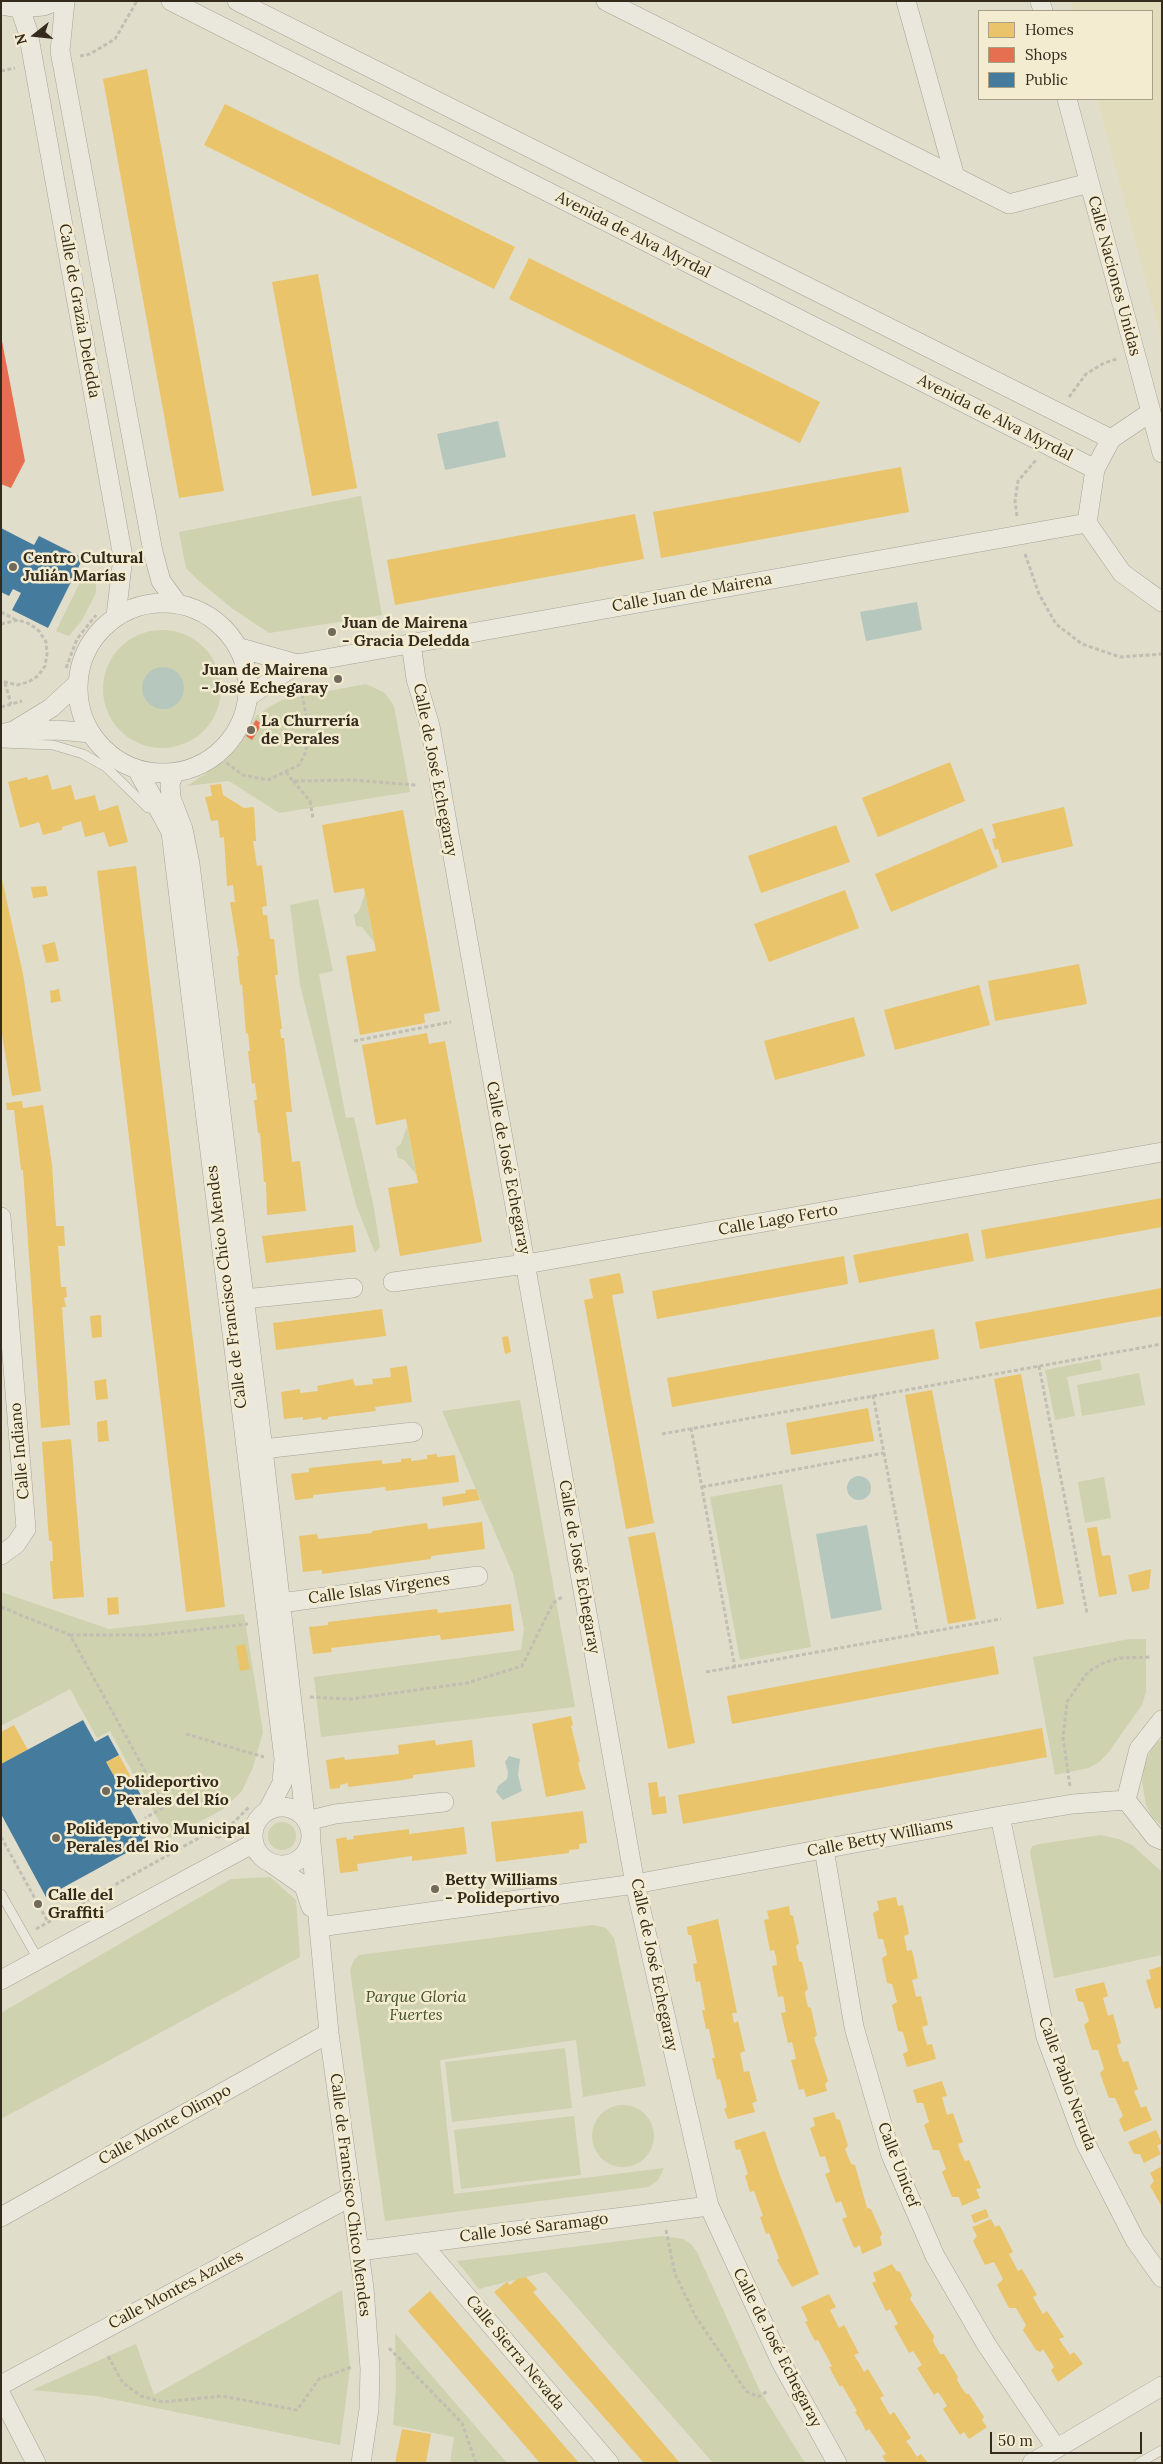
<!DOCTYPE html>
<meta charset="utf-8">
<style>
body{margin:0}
#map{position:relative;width:1163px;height:2464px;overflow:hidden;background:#e1ddcb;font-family:Lora,serif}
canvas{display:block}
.frame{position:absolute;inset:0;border:2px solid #342b1d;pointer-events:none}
.legend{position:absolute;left:978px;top:10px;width:175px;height:90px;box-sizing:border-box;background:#f3ecd0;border:1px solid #a79f88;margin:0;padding:6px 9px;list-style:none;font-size:15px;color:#342b1d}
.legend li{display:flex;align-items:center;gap:10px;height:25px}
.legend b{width:25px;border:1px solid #a79f88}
.north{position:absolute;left:10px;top:10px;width:50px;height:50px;-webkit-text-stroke:4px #f3ecd0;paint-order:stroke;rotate:254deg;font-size:14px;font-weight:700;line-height:20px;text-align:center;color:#342b1d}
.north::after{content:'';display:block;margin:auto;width:18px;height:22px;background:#342b1d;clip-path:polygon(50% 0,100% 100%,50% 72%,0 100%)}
.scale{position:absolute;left:990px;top:2432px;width:152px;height:22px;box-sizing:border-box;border:2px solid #342b1d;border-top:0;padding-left:6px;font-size:15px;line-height:18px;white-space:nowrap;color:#342b1d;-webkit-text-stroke:4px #f3ecd0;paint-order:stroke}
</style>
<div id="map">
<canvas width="1163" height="2464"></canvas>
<div class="frame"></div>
<ul class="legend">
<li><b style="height:14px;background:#e9c46a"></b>Homes</li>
<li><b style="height:14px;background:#e76f51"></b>Shops</li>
<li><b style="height:14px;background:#457b9d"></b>Public</li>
</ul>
<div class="north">N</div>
<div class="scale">50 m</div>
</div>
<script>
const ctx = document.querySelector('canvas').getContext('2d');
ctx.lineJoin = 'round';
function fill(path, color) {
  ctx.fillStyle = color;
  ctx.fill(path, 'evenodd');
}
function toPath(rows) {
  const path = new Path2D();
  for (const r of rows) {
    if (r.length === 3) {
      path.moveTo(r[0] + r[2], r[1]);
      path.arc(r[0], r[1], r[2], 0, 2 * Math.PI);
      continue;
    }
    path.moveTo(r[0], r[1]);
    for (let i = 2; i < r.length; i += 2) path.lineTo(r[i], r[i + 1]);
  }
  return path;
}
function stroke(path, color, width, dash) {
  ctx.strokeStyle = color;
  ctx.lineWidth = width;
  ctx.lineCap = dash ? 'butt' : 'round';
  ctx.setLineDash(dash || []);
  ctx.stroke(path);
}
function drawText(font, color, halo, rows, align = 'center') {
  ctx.font = font + ' Lora,serif';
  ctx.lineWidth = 5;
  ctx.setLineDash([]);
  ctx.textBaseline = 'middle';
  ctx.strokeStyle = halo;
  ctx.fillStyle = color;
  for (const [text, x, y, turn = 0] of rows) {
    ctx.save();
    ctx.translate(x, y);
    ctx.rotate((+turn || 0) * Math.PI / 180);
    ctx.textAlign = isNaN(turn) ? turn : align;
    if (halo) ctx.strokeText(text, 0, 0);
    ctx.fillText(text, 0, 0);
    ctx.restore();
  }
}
const farmland = toPath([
 [1071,1,1162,1,1162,341,1097,99,1152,99,1152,11,1073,11]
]);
const green = toPath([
 [361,496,382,615,269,633,233,609,199,581,186,568,179,532],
 [96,570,96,593,82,620,69,636,56,631,85,572],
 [162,689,59],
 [366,684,385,693,394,706,410,792,279,813,229,781,187,786,228,758,239,745,256,716,269,707,282,700],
 [365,893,374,942,362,927,356,926,354,915,359,911],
 [318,899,333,971,319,974,346,1118,354,1117,374,1208,380,1247,375,1253,356,1205,300,985,290,905],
 [407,1126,416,1174,404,1160,398,1158,396,1148,401,1144],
 [1100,1359,1102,1370,1067,1377,1075,1416,1055,1420,1045,1370],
 [1139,1373,1145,1405,1082,1416,1077,1385],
 [520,1400,575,1707,321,1737,314,1677,521,1650,524,1629,513,1574,442,1411],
 [1104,1477,1111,1518,1085,1523,1078,1482],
 [782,1484,811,1647,740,1660,710,1497],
 [1,1592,109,1629,244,1614,263,1732,253,1767,242,1791,222,1810,168,1838,110,1731,97,1738,70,1689,1,1726],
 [1129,1639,1146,1639,1146,1692,1142,1705,1108,1753,1099,1762,1089,1768,1055,1775,1033,1657],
 [1162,1740,1162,1826,1152,1817,1146,1805,1142,1781,1144,1766,1150,1752,1155,1743],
 [282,1836,14],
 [1101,1835,1119,1839,1132,1845,1162,1872,1162,1955,1054,1978,1030,1852,1032,1846,1039,1844],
 [270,1877,296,1900,300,1957,1,2119,1,2013,231,1879],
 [593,1925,606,1928,614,1938,646,2086,583,2097,576,2040,440,2060,454,2194,664,2168,658,2180,649,2187,385,2221,350,1970,354,1960,359,1955],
 [565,2048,572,2108,452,2122,445,2062],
 [623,2136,31],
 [574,2116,581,2175,461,2189,454,2130],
 [662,2236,683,2239,691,2244,697,2252,759,2389,805,2463,713,2463,546,2272,479,2289,457,2261],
 [342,2290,350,2368,340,2445,96,2396,32,2390,136,2344,154,2395],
 [395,2333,507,2463,450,2463,454,2437,393,2425,396,2387]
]);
const water = toPath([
 [498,421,506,457,445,470,437,434],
 [917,602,922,630,866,641,860,612],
 [163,688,21],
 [859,1488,12],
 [867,1525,882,1610,831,1619,816,1534],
 [509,1756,520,1759,518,1775,522,1791,503,1800,496,1792,498,1786,507,1779,508,1772,505,1762]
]);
const homes = toPath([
 [147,69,224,491,179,498,103,79],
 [225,104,515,247,494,289,204,145],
 [529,258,820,402,800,443,509,299],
 [318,274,357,488,312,496,272,282],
 [901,467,909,512,661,558,653,512],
 [635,514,644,559,395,605,387,560],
 [950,762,965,801,878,837,862,798],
 [48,775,52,790,71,785,75,800,95,795,99,811,118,805,128,842,109,847,104,832,85,837,81,821,62,827,62,830,43,835,39,822,20,828,8,782,27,777,28,780],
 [221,784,223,795,244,808,254,807,256,841,253,841,257,866,262,865,267,906,262,907,263,915,267,915,270,939,274,939,278,975,275,975,282,1029,280,1029,281,1038,284,1038,292,1112,286,1112,292,1162,300,1161,306,1211,267,1215,266,1182,264,1182,260,1133,258,1133,254,1100,257,1100,255,1083,252,1084,248,1051,250,1051,248,1033,246,1034,242,984,240,985,237,956,239,956,230,902,235,902,233,885,227,886,224,837,220,838,218,820,211,821,205,797,212,796,210,785],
 [1064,807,1073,846,1002,863,998,849,995,850,992,839,996,838,992,824],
 [403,810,440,1011,424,1014,425,1023,360,1035,346,956,376,951,364,888,334,893,322,825],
 [836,825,850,862,761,893,748,856],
 [982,828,998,867,891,912,875,874],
 [136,866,225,1607,186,1612,97,871],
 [1,875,23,974,41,1091,12,1096,1,1028],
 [46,886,48,896,33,898,31,887],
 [845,890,859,928,769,962,754,924],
 [55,942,59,961,46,963,42,945],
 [1079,964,1087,1004,995,1021,988,981],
 [979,985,990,1025,895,1050,884,1010],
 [59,989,61,1001,51,1003,50,991],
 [854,1017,865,1056,775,1080,764,1041],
 [427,1033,429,1044,445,1041,482,1242,400,1256,388,1188,418,1183,406,1119,376,1125,362,1045],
 [22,1101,23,1108,43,1105,52,1165,56,1226,64,1226,65,1246,58,1246,61,1287,66,1287,67,1297,64,1298,66,1307,62,1307,70,1425,41,1428,23,1170,21,1170,14,1110,7,1110,6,1103],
 [1162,1198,1162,1227,986,1259,981,1230],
 [353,1225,356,1252,266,1263,262,1236],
 [968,1233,974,1261,859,1283,853,1255],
 [844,1256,848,1284,657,1319,652,1291],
 [620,1273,624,1293,612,1295,654,1523,626,1529,584,1300,593,1298,589,1279],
 [1162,1288,1162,1316,980,1349,975,1322],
 [382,1309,386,1336,276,1350,273,1323],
 [101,1315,102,1337,92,1338,90,1316],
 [934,1329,939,1359,672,1407,667,1378],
 [508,1336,511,1352,505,1354,502,1337],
 [407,1366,412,1402,375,1407,376,1411,328,1417,328,1419,322,1420,321,1417,303,1420,303,1417,284,1419,281,1392,300,1389,300,1393,318,1391,317,1386,353,1379,355,1386,373,1384,372,1379,391,1377,390,1368],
 [1021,1374,1064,1604,1037,1609,994,1379],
 [106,1379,108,1399,96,1400,94,1381],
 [932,1390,976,1619,948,1624,905,1395],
 [868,1408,874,1441,791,1455,786,1423],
 [107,1420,109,1441,98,1442,97,1422],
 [71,1439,84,1597,53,1599,50,1561,53,1561,52,1541,49,1541,42,1442],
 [437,1454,437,1457,455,1455,459,1482,386,1491,385,1487,313,1495,313,1498,295,1500,291,1474,309,1472,309,1468,382,1460,382,1464,401,1462,401,1459,411,1458,411,1461,427,1459,427,1455],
 [476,1489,480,1500,443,1506,442,1497,466,1493,465,1490],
 [482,1522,485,1549,431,1556,431,1559,322,1574,322,1570,303,1572,299,1536,317,1534,318,1539,372,1533,372,1531,427,1523,428,1529],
 [1097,1527,1102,1556,1110,1555,1117,1594,1099,1597,1087,1528],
 [655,1532,695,1743,668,1749,628,1537],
 [1151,1569,1149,1589,1132,1592,1128,1575],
 [118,1597,119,1614,108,1615,107,1598],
 [511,1604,514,1631,441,1640,440,1635,331,1648,332,1652,313,1654,309,1627,328,1625,328,1622,437,1609,438,1613],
 [245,1644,250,1669,240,1671,236,1646],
 [994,1646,999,1674,732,1724,727,1696],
 [571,1716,573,1725,571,1726,580,1762,578,1762,580,1772,586,1789,546,1797,532,1724],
 [14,1725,28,1750,1,1764,1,1732],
 [1042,1728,1047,1757,683,1824,678,1795],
 [435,1740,436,1745,472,1740,475,1767,413,1775,413,1778,403,1780,348,1787,348,1783,340,1785,340,1788,330,1789,326,1760,344,1757,345,1760,399,1754,398,1745],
 [119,1755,132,1779,119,1785,106,1762],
 [657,1782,659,1797,665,1796,667,1813,652,1815,648,1783],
 [583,1811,587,1843,579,1844,579,1849,569,1850,569,1853,496,1862,491,1822],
 [464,1827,467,1854,412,1861,412,1856,357,1864,358,1871,340,1873,336,1839,346,1837,347,1840,354,1839,353,1836,409,1829,409,1834],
 [896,1897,898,1906,903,1905,909,1934,904,1936,907,1951,912,1950,918,1978,912,1980,914,1988,916,1997,921,1996,928,2025,922,2027,927,2045,932,2044,936,2059,907,2067,903,2054,908,2051,903,2032,898,2031,892,2005,897,2002,892,1984,887,1983,882,1958,887,1955,883,1939,878,1939,873,1913,879,1910,877,1901],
 [789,1906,790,1915,793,1916,799,1943,796,1946,799,1961,802,1962,808,1989,805,1992,806,1999,808,2007,811,2008,817,2035,814,2038,828,2081,825,2084,827,2091,806,2097,804,2089,799,2090,791,2060,796,2059,792,2042,788,2043,781,2013,786,2012,783,1996,778,1997,772,1966,777,1965,776,1957,774,1950,770,1951,764,1920,769,1919,767,1911],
 [718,1919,737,2013,732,2013,734,2023,738,2021,745,2051,740,2053,744,2072,749,2071,757,2101,752,2103,755,2112,728,2119,724,2109,727,2107,720,2079,717,2080,712,2058,715,2058,709,2029,706,2029,702,2010,705,2010,700,1981,696,1982,693,1964,697,1963,691,1935,688,1935,687,1927],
 [1162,1966,1162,2011,1161,2011,1160,2007,1155,2009,1146,1980,1151,1979,1149,1970],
 [1104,1982,1108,1996,1103,1998,1108,2016,1113,2014,1117,2029,1121,2043,1117,2045,1119,2053,1123,2062,1128,2061,1138,2089,1134,2091,1141,2108,1146,2106,1152,2120,1124,2132,1119,2120,1123,2116,1115,2098,1109,2098,1104,2085,1100,2073,1104,2069,1098,2050,1092,2050,1084,2025,1089,2021,1083,2002,1078,2001,1075,1989],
 [942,2081,947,2096,942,2097,947,2115,953,2113,963,2142,958,2144,961,2153,965,2161,969,2160,981,2188,976,2189,980,2198,962,2206,959,2197,952,2197,942,2172,946,2169,939,2150,933,2150,924,2125,929,2122,923,2103,917,2103,913,2090],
 [834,2112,836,2119,840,2120,848,2146,845,2149,851,2164,855,2165,867,2208,871,2209,882,2234,880,2237,882,2245,862,2254,860,2245,854,2248,842,2219,847,2217,841,2201,836,2203,825,2174,830,2172,825,2156,820,2157,810,2128,815,2126,813,2118],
 [1156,2130,1162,2143,1157,2146,1161,2154,1144,2163,1140,2154,1134,2154,1128,2142],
 [765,2131,779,2173,819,2274,792,2287,777,2260,779,2258,769,2233,766,2234,760,2217,763,2216,754,2191,750,2192,745,2176,748,2174,740,2149,736,2150,734,2141],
 [1162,2166,1162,2207,1150,2186,1154,2181,1150,2173],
 [986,2209,989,2217,974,2223,971,2215],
 [991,2219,995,2227,999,2225,1001,2228,1013,2252,1009,2254,1018,2271,1022,2269,1037,2295,1033,2297,1038,2306,1043,2314,1047,2311,1049,2314,1064,2337,1059,2339,1070,2355,1074,2352,1083,2364,1058,2382,1051,2370,1054,2367,1043,2349,1040,2352,1036,2350,1023,2330,1026,2325,1016,2308,1009,2308,997,2285,1003,2279,994,2262,985,2265,973,2241,977,2236,972,2227],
 [892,2264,896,2271,900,2272,912,2295,910,2299,934,2336,933,2341,940,2354,944,2354,958,2377,957,2380,961,2387,966,2394,969,2394,984,2417,982,2420,987,2427,969,2439,964,2432,960,2435,943,2409,947,2406,943,2399,938,2392,934,2395,917,2368,922,2365,913,2351,909,2353,894,2326,898,2324,890,2309,886,2311,872,2283,876,2281,873,2273],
 [526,2277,537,2289,533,2292,680,2463,644,2463,494,2292,507,2282,510,2285,517,2279],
 [430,2291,579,2463,540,2463,408,2311],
 [829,2294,836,2307,830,2310,839,2328,844,2325,859,2353,854,2355,859,2363,864,2372,868,2369,884,2396,880,2398,890,2415,894,2412,911,2438,906,2441,912,2449,917,2457,921,2454,928,2463,887,2463,882,2456,886,2454,869,2429,866,2431,861,2421,855,2412,857,2411,842,2385,840,2387,829,2367,832,2366,818,2340,815,2341,805,2322,808,2321,801,2307],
 [402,2429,431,2434,426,2463,395,2463]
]);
const shops = toPath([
 [1,336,25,461,11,488,1,484],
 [256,720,262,724,252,740,246,736]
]);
const public = toPath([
 [1,528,34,545,39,536,83,558,48,628,12,610,21,593,13,589,9,596,1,592],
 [83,1720,95,1742,108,1735,119,1755,106,1762,119,1785,132,1779,142,1797,128,1805,148,1841,46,1897,1,1814,1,1764]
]);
const path = toPath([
 [80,56,90,54,115,39,137,1],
 [1,71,15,68],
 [1069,397,1086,374,1104,363,1117,359],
 [1017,516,1015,502,1018,481,1036,460],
 [1025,554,1039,594,1056,624,1082,644,1120,657,1162,654],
 [1,612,16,620],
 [1,624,18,620,30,624,39,631,46,642,47,654,45,666,38,676,28,682,17,685,1,681],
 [66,668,77,639,96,615],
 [5,683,11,704],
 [1,707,22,701],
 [221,759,243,775,268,780,299,765,305,754,308,739,308,725,300,683],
 [286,772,293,781,352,780,416,785],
 [293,781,310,801,313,818],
 [354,1041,451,1022],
 [1039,1366,1087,1613],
 [873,1395,918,1634],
 [691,1428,735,1668],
 [662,1434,1162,1344],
 [702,1487,884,1453],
 [1,1607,70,1635,165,1807,145,1818],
 [70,1635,151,1635,248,1624],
 [706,1672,1001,1619],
 [310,1697,351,1699,467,1683,522,1666,553,1603,562,1597],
 [186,1734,264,1757],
 [1070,1786,1063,1738,1067,1702,1077,1687,1088,1672,1103,1663,1120,1658,1151,1657],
 [1,1837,48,1922],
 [218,1838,249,1807],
 [36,1929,213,1830,218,1838],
 [666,2230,675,2274,696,2317,746,2391,758,2397,768,2391],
 [389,2348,462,2423,476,2463],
 [108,2356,123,2383,141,2396,163,2402,222,2396,297,2410,319,2379,352,2367]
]);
const service = toPath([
 [1,743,53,745,83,754,106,767,148,808,157,809],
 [1,1894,38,1959],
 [1139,2463,1162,2450]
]);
const minor = toPath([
 [65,1,60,51,153,552,161,581,177,603],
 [171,1,1095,469],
 [237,1,1111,439],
 [606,1,1009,204,1089,183],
 [906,1,955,177],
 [1040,1,1043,11],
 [1,5,20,8,43,6,57,1],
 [20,8,28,32,123,557,116,616],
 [1067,99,1162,453],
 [1151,412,1111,439,1095,469,1087,523,1122,573,1162,602],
 [163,688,85],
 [411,643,416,679,430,726,635,1884,709,2206,782,2364,837,2463],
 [240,648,297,664],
 [249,696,297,664,1087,523],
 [15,730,51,708,78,683],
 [1,734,13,731,58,730,90,733],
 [137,769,171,832,284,1759,282,1783,268,1810],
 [174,773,170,784,171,798,183,829,190,864,263,1449,305,1817],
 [1,1217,26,1529,16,1544,1,1555],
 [393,1282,526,1264,1162,1152],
 [244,1299,353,1288],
 [263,1449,413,1432],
 [281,1603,478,1576],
 [1162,1720,1139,1749,1126,1800,1155,1837,1162,1840],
 [282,1836,29],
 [1000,1816,1046,2037,1085,2142,1135,2240,1162,2278],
 [307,1821,335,1814,444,1802],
 [311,1843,329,2033,364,2288,370,2369,369,2409,361,2463],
 [824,1849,854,2027,891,2155,935,2256,986,2344,1056,2448],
 [271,1863,304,1886,311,1907],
 [319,1927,635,1884,1000,1816,1073,1804,1126,1800],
 [1,1980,254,1843],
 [1,2217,329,2033],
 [421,2243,609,2463],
 [359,2251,709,2206],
 [1,2385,352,2196],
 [1,2395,36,2463],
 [1032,2463,1162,2386]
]);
const markers = [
 [13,567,5,"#71695a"],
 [332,632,5,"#71695a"],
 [338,679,5,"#71695a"],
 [251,730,5,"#71695a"],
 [106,1791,5,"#71695a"],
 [56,1838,5,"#71695a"],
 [435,1889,5,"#71695a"],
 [38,1904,5,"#71695a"]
];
const streetNames = [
 ["Avenida de Alva Myrdal",633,235,27],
 ["Calle Naciones Unidas",1114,276,75],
 ["Calle de Grazia Deledda",79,311,80],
 ["Avenida de Alva Myrdal",995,418,27],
 ["Calle Juan de Mairena",692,593,-10],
 ["Calle de José Echegaray",435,770,79],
 ["Calle de José Echegaray",508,1168,79],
 ["Calle Lago Ferto",778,1220,-10],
 ["Calle de Francisco Chico Mendes",227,1287,-97],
 ["Calle Indiano",20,1451,-95],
 ["Calle de José Echegaray",579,1567,80],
 ["Calle Islas Vírgenes",379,1589,-8],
 ["Calle Betty Williams",880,1838,-11],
 ["Calle de José Echegaray",654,1965,78],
 ["Calle Pablo Neruda",1067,2084,70],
 ["Calle Monte Olimpo",165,2125,-29],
 ["Calle Unicef",898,2165,69],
 ["Calle de Francisco Chico Mendes",350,2195,83],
 ["Calle José Saramago",534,2228,-7],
 ["Calle Montes Azules",176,2290,-28],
 ["Calle de José Echegaray",777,2348,63],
 ["Calle Sierra Nevada",515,2353,50]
];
const poiNames = [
 ["Centro Cultural",23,558],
 ["Julián Marías",23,576],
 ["Juan de Mairena",342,623],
 ["- Gracia Deledda",342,641],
 ["Juan de Mairena",328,670,"right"],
 ["- José Echegaray",328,688,"right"],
 ["La Churrería",261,721],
 ["de Perales",261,739],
 ["Polideportivo",116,1782],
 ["Perales del Río",116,1800],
 ["Polideportivo Municipal",66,1829],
 ["Perales del Rio",66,1847],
 ["Betty Williams",445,1880],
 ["- Polideportivo",445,1898],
 ["Calle del",48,1895],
 ["Graffiti",48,1913]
];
const parkNames = [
 ["Parque Gloria",416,1997],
 ["Fuertes",416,2015]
];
fill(farmland, '#e1ddbc');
fill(green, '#ced2ae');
fill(water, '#b6c7be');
fill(homes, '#e9c46a');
fill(shops, '#e76f51');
fill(public, '#457b9d');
stroke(service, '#a6a295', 10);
stroke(minor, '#a6a295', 20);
stroke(path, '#c2beb3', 3, [4, 2.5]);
stroke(service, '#eae7dc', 9);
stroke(minor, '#eae7dc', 19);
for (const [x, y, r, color] of markers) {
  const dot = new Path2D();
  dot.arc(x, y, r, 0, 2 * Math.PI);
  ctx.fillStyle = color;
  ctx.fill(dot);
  stroke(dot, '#f3ecd0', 2);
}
drawText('16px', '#342b1d', '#f3ecd0', streetNames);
drawText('bold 16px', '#342b1d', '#f3ecd0', poiNames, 'left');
drawText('italic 16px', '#415025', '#f3ecd0', parkNames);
</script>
